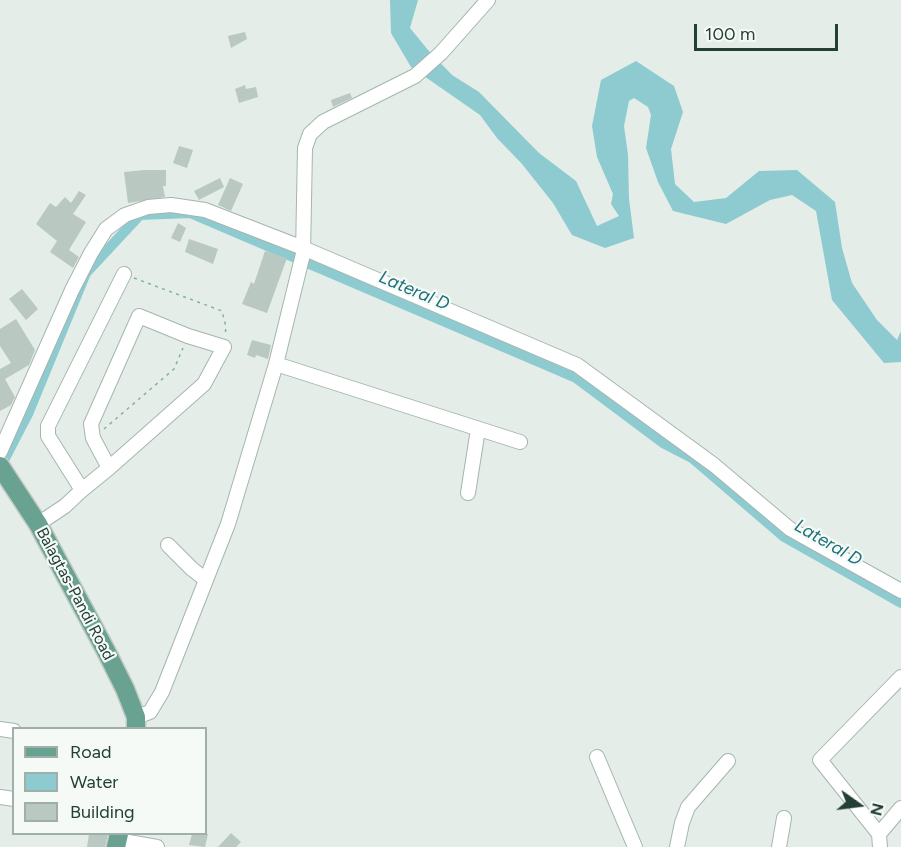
<!DOCTYPE html>
<style>
body{margin:0}
#map{position:relative;width:901px;height:847px;overflow:hidden;background:#e4ede8;font-family:Figtree,sans-serif}
canvas{display:block}
.legend{position:absolute;left:12px;top:727px;width:195px;height:108px;box-sizing:border-box;background:#f5faf7;border:2px solid #a1afaa;margin:0;padding:8px 10px;list-style:none;font-size:18px;color:#233f36}
.legend li{display:flex;align-items:center;gap:12px;height:30px}
.legend b{width:30px;border:2px solid #a1afaa}
.north{position:absolute;left:829px;top:775px;width:60px;height:60px;-webkit-text-stroke:4px #f5faf7;paint-order:stroke;rotate:104deg;font-size:16px;font-weight:700;line-height:24px;text-align:center;color:#233f36}
.north::after{content:'';display:block;margin:auto;width:21px;height:27px;background:#233f36;clip-path:polygon(50% 0,100% 100%,50% 72%,0 100%)}
.scale{position:absolute;left:694px;top:24px;width:144px;height:27px;box-sizing:border-box;border:3px solid #233f36;border-top:0;padding-left:8px;font-size:18px;line-height:21px;white-space:nowrap;color:#233f36;-webkit-text-stroke:4px #f5faf7;paint-order:stroke}
</style>
<div id="map">
<canvas width="901" height="847"></canvas>
<ul class="legend">
<li><b style="height:8px;background:#69a290"></b>Road</li>
<li><b style="height:16px;background:#8dcbd1"></b>Water</li>
<li><b style="height:16px;background:#b9c8c1"></b>Building</li>
</ul>
<div class="north">N</div>
<div class="scale">100 m</div>
</div>
<script>
const ctx = document.querySelector('canvas').getContext('2d');
ctx.lineJoin = 'round';
function fill(path, color) {
  ctx.fillStyle = color;
  ctx.fill(path, 'evenodd');
}
function toPath(rows) {
  const path = new Path2D();
  for (const r of rows) {
    path.moveTo(r[0], r[1]);
    for (let i = 2; i < r.length; i += 2) path.lineTo(r[i], r[i + 1]);
  }
  return path;
}
function stroke(path, color, width, dash) {
  ctx.strokeStyle = color;
  ctx.lineWidth = width;
  ctx.lineCap = dash ? 'butt' : 'round';
  ctx.setLineDash(dash || []);
  ctx.stroke(path);
}
function drawText(font, color, halo, rows, align = 'center') {
  ctx.font = font + ' Figtree,sans-serif';
  ctx.lineWidth = 4.5;
  ctx.setLineDash([]);
  ctx.textBaseline = 'middle';
  ctx.strokeStyle = halo;
  ctx.fillStyle = color;
  for (const [text, x, y, turn = 0] of rows) {
    ctx.save();
    ctx.translate(x, y);
    ctx.rotate((+turn || 0) * Math.PI / 180);
    ctx.textAlign = isNaN(turn) ? turn : align;
    if (halo) ctx.strokeText(text, 0, 0);
    ctx.fillText(text, 0, 0);
    ctx.restore();
  }
}
const water = toPath([
 [390,0,418,0,410,28,428,50,452,75,479,92,539,153,576,181,597,226,619,216,611,204,613,194,597,157,592,126,601,80,636,61,674,86,683,112,671,149,675,184,694,202,726,198,759,171,797,170,835,202,842,248,852,283,877,320,897,340,901,331,901,362,884,363,832,300,816,211,792,195,770,200,726,224,673,211,658,182,646,148,651,115,648,107,634,98,629,101,624,126,628,155,629,199,634,238,605,248,572,235,553,203,522,164,497,138,480,115,411,67,391,33]
]);
const canal = toPath([
 [0,468,28,414,86,273,140,215,190,213,576,378,663,443,692,458,784,537,901,603]
]);
const building = toPath([
 [245,32,247,39,231,48,228,36],
 [245,85,246,89,256,87,258,97,239,103,235,89],
 [350,93,352,98,333,107,331,100],
 [179,146,193,150,187,168,173,163],
 [144,170,166,170,166,186,163,186,165,197,128,203,124,172],
 [220,178,224,187,199,200,194,191],
 [230,178,243,184,231,211,218,205],
 [79,191,86,195,73,214,86,222,69,250,79,257,73,268,50,252,57,241,36,224,50,203,56,207,65,197,71,203],
 [178,223,186,228,180,242,171,238],
 [189,239,218,249,213,264,185,252],
 [265,251,287,258,267,313,242,304,251,282,254,284],
 [22,289,38,309,26,320,9,299],
 [16,319,35,350,29,365,5,379,15,397,11,405,0,411,0,369,11,363,0,346,0,329],
 [252,340,271,345,268,359,256,355,255,358,247,355],
 [231,833,241,842,236,847,218,847],
 [89,834,108,834,105,847,87,847],
 [192,834,208,834,205,847,189,845]
]);
const path = toPath([
 [134,278,222,311,226,327,225,335],
 [104,429,174,369,183,348]
]);
const minor = toPath([
 [276,364,520,442],
 [0,452,72,290,91,253,106,229,125,215,148,207,171,205,205,210,303,248,577,365,714,465,790,529,901,591],
 [109,468,93,438,91,424,139,316,188,336,224,347,204,384,109,468,82,490,48,436,48,426,124,274],
 [468,493,478,429],
 [38,524,65,506,82,490],
 [168,545,192,569,206,580],
 [136,717,150,712,162,692,228,524,276,364,303,254,305,148,310,134,323,122,415,76,441,53,488,0],
 [0,729,14,731],
 [597,757,635,847],
 [0,797,14,799],
 [879,834,901,808],
 [117,840,157,847],
 [677,847,682,823,688,807,728,761],
 [779,847,784,818],
 [880,847,879,834,820,760,901,677]
]);
const major = toPath([
 [0,466,38,524,105,649,125,689,136,717,136,728],
 [116,847,119,834]
]);
const streetNames = [
 ["Balagtas-Pandi Road",75,594,62]
];
const waterNames = [
 ["Lateral D",414,291,23],
 ["Lateral D",828,543,30]
];
fill(water, '#8dcbd1');
stroke(canal, '#8dcbd1', 10);
fill(building, '#b9c8c1');
stroke(minor, '#a6b5af', 16);
stroke(major, '#c1c9c7', 21);
stroke(path, '#85b0a0', 1.5, [3, 4.5]);
stroke(minor, '#fff', 14);
stroke(major, '#69a290', 18);
drawText('16px', '#233f36', '#f5faf7', streetNames);
drawText('italic 18px', '#1e717b', '#f5faf7', waterNames);
</script>
